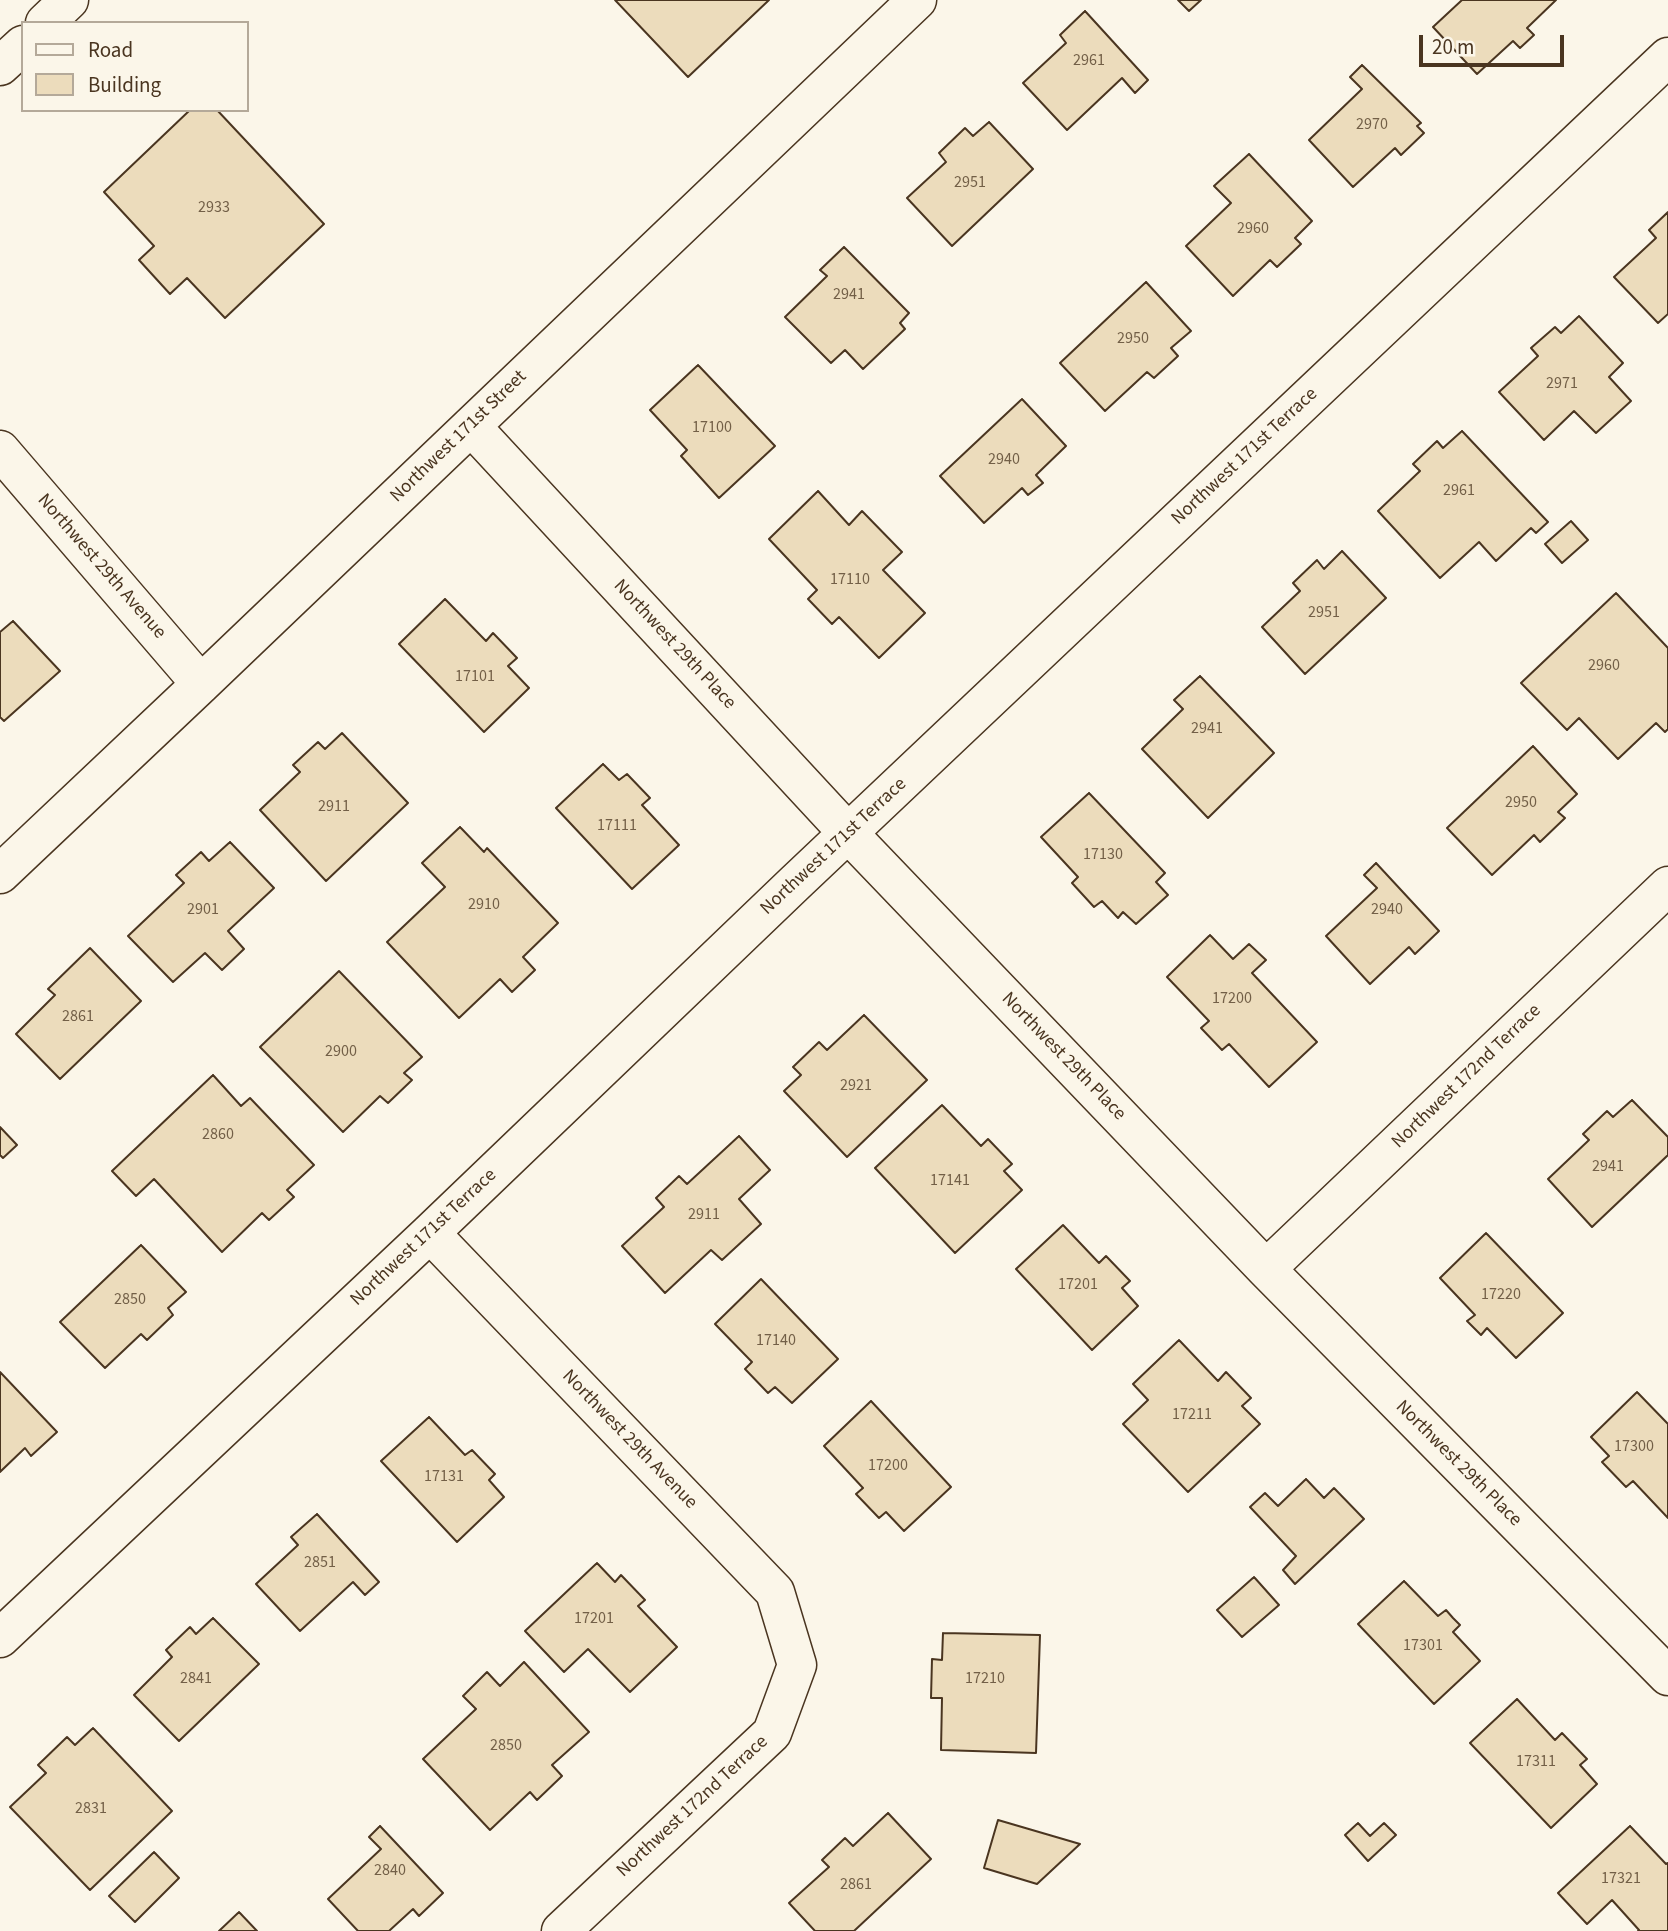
<!DOCTYPE html>
<style>
body{margin:0}
#map{position:relative;width:1668px;height:1931px;overflow:hidden;background:#fbf6e9;font-family:"Source Sans 3",sans-serif}
canvas{display:block}
.legend{position:absolute;left:21px;top:21px;width:228px;height:91px;box-sizing:border-box;background:#fbf6e9;border:2px solid #b4a999;margin:0;padding:9px 12px;list-style:none;font-size:21px;color:#4a3520}
.legend li{display:flex;align-items:center;gap:14px;height:35px}
.legend b{width:35px;border:2px solid #b4a999}
.scale{position:absolute;left:1419px;top:35px;width:145px;height:32px;box-sizing:border-box;border:4px solid #4a3520;border-top:0;padding-left:9px;font-size:21px;line-height:24px;white-space:nowrap;color:#4a3520;-webkit-text-stroke:5px #fbf6e9;paint-order:stroke}
</style>
<div id="map">
<canvas width="1668" height="1931"></canvas>
<ul class="legend">
<li><b style="height:9px;background:#fbf6e9"></b>Road</li>
<li><b style="height:19px;background:#ecdcbc"></b>Building</li>
</ul>
<div class="scale">20 m</div>
</div>
<script>
const ctx = document.querySelector('canvas').getContext('2d');
ctx.lineJoin = 'round';
function fill(path, color) {
  ctx.fillStyle = color;
  ctx.fill(path, 'evenodd');
}
function toPath(rows) {
  const path = new Path2D();
  for (const r of rows) {
    path.moveTo(r[0], r[1]);
    for (let i = 2; i < r.length; i += 2) path.lineTo(r[i], r[i + 1]);
  }
  return path;
}
function stroke(path, color, width, dash) {
  ctx.strokeStyle = color;
  ctx.lineWidth = width;
  ctx.lineCap = dash ? 'butt' : 'round';
  ctx.setLineDash(dash || []);
  ctx.stroke(path);
}
function drawText(font, color, halo, rows, align = 'center') {
  ctx.font = font + ' "Source Sans 3",sans-serif';
  ctx.lineWidth = 5;
  ctx.setLineDash([]);
  ctx.textBaseline = 'middle';
  ctx.strokeStyle = halo;
  ctx.fillStyle = color;
  for (const [text, x, y, turn = 0] of rows) {
    ctx.save();
    ctx.translate(x, y);
    ctx.rotate((+turn || 0) * Math.PI / 180);
    ctx.textAlign = isNaN(turn) ? turn : align;
    if (halo) ctx.strokeText(text, 0, 0);
    ctx.fillText(text, 0, 0);
    ctx.restore();
  }
}
const building = toPath([
 [615,0,769,0,688,77,615,0],
 [1178,0,1201,0,1189,11,1178,0],
 [1462,0,1556,0,1527,28,1534,35,1520,48,1513,41,1477,74,1433,27,1462,0],
 [1085,11,1148,80,1135,93,1122,78,1067,130,1023,83,1066,43,1060,35,1085,11],
 [1362,65,1421,123,1417,126,1424,133,1401,155,1395,148,1353,187,1309,140,1362,89,1350,77,1362,65],
 [190,110,217,110,324,224,225,318,187,278,170,294,139,260,154,246,104,192,190,110],
 [989,122,1033,169,952,246,907,198,946,162,939,153,965,128,973,136,989,122],
 [1249,154,1312,221,1295,238,1301,244,1277,267,1270,260,1233,296,1186,246,1231,203,1214,186,1249,154],
 [1668,212,1668,314,1658,323,1614,277,1656,238,1649,230,1668,212],
 [844,247,909,313,900,323,905,329,863,369,845,350,831,363,785,317,827,276,820,270,844,247],
 [1146,282,1191,331,1171,348,1178,356,1154,378,1147,372,1105,411,1060,363,1146,282],
 [1579,316,1623,363,1609,377,1631,401,1596,433,1574,411,1544,440,1499,392,1538,356,1531,348,1555,327,1561,333,1579,316],
 [698,365,775,446,719,498,681,456,687,450,650,410,698,365],
 [1022,399,1066,446,1036,475,1043,483,1028,495,1022,488,984,523,940,476,1022,399],
 [1462,431,1548,522,1536,533,1531,528,1496,561,1479,542,1440,578,1378,511,1420,471,1413,464,1437,441,1443,448,1462,431],
 [818,491,849,525,862,511,902,552,883,570,925,613,879,658,839,617,832,624,808,599,817,590,769,539,818,491],
 [1571,521,1588,540,1562,563,1545,544,1571,521],
 [1342,551,1386,598,1305,674,1262,627,1300,591,1293,583,1317,560,1324,569,1342,551],
 [1616,593,1668,648,1668,729,1665,732,1656,723,1618,759,1579,718,1567,730,1521,683,1616,593],
 [445,599,486,641,493,633,517,658,508,666,529,688,484,732,399,644,445,599],
 [13,621,60,671,4,721,0,717,0,632,13,621],
 [1200,676,1274,753,1208,818,1142,749,1183,709,1174,700,1200,676],
 [342,733,408,803,326,881,260,810,300,772,293,765,318,742,325,749,342,733],
 [1533,746,1577,794,1558,812,1565,818,1540,842,1534,835,1492,875,1447,828,1533,746],
 [603,764,619,780,627,774,650,798,642,805,679,845,632,889,556,808,603,764],
 [1089,793,1165,873,1156,882,1168,895,1136,924,1123,912,1118,918,1102,901,1094,907,1072,883,1078,877,1041,837,1089,793],
 [460,827,484,852,487,848,558,923,523,957,535,970,512,992,500,979,459,1018,387,942,445,887,422,863,460,827],
 [230,842,274,888,228,931,244,949,222,970,205,953,173,982,128,936,184,883,176,875,201,852,209,861,230,842],
 [1376,863,1439,931,1415,954,1409,947,1370,984,1326,936,1377,888,1364,875,1376,863],
 [1210,935,1233,959,1249,944,1266,960,1252,973,1317,1042,1269,1087,1229,1044,1222,1050,1201,1028,1209,1021,1167,977,1210,935],
 [90,948,141,1001,60,1079,16,1034,55,995,48,989,90,948],
 [339,971,422,1057,404,1073,412,1080,388,1103,380,1096,343,1132,260,1047,339,971],
 [864,1015,927,1080,847,1157,784,1091,801,1075,793,1067,819,1042,827,1050,864,1015],
 [213,1075,241,1106,250,1098,314,1165,287,1190,294,1197,269,1220,262,1213,222,1252,154,1179,136,1196,112,1171,213,1075],
 [1632,1100,1668,1137,1668,1155,1592,1227,1548,1179,1589,1140,1583,1134,1607,1111,1613,1117,1632,1100],
 [942,1105,981,1146,988,1139,1012,1164,1004,1171,1022,1190,955,1253,875,1168,942,1105],
 [0,1127,17,1145,3,1158,0,1155,0,1127],
 [739,1136,770,1170,739,1199,761,1224,722,1260,711,1250,665,1293,622,1246,664,1207,656,1198,679,1176,687,1184,739,1136],
 [1063,1225,1099,1263,1106,1256,1130,1281,1122,1288,1138,1306,1092,1350,1016,1269,1063,1225],
 [1486,1233,1563,1313,1516,1358,1487,1328,1481,1335,1467,1321,1475,1315,1440,1278,1486,1233],
 [141,1245,186,1292,168,1308,173,1315,147,1340,141,1334,105,1368,60,1322,141,1245],
 [761,1279,838,1359,792,1403,775,1387,768,1393,745,1369,752,1362,715,1324,761,1279],
 [1179,1340,1218,1381,1226,1372,1251,1398,1242,1406,1260,1424,1188,1492,1123,1424,1148,1400,1133,1384,1179,1340],
 [0,1372,57,1432,31,1456,25,1448,0,1472,0,1372],
 [1637,1392,1668,1424,1668,1518,1633,1481,1626,1487,1602,1462,1609,1456,1591,1437,1637,1392],
 [871,1401,951,1487,904,1531,886,1512,879,1518,856,1494,863,1488,824,1446,871,1401],
 [429,1417,465,1455,472,1450,495,1474,489,1480,504,1497,457,1542,381,1461,429,1417],
 [1306,1479,1324,1498,1334,1488,1364,1519,1295,1584,1283,1570,1296,1556,1250,1507,1265,1493,1278,1506,1306,1479],
 [317,1514,379,1582,365,1595,353,1582,300,1631,256,1584,298,1545,291,1537,317,1514],
 [597,1563,615,1582,621,1575,645,1600,638,1606,677,1647,630,1692,588,1649,564,1672,525,1631,597,1563],
 [1254,1577,1279,1605,1242,1637,1217,1610,1254,1577],
 [1404,1581,1438,1616,1446,1610,1453,1618,1460,1625,1453,1632,1480,1661,1434,1704,1358,1624,1404,1581],
 [213,1618,259,1664,179,1741,134,1695,172,1657,166,1650,190,1627,196,1634,213,1618],
 [943,1633,1040,1635,1036,1753,941,1750,942,1698,931,1698,932,1659,942,1660,943,1633],
 [524,1662,589,1732,552,1765,562,1776,537,1800,530,1792,490,1830,423,1759,476,1709,463,1696,487,1672,500,1686,524,1662],
 [1517,1699,1555,1740,1562,1733,1587,1759,1580,1765,1597,1784,1551,1828,1470,1743,1517,1699],
 [93,1728,172,1811,90,1890,10,1807,46,1773,38,1765,67,1737,75,1745,93,1728],
 [888,1813,931,1859,854,1931,815,1931,789,1903,829,1867,822,1860,845,1838,853,1846,888,1813],
 [998,1820,1080,1844,1037,1884,984,1868,998,1820],
 [1358,1823,1370,1836,1384,1823,1396,1835,1368,1861,1345,1835,1358,1823],
 [380,1826,443,1893,419,1916,413,1909,389,1931,358,1931,328,1899,381,1849,369,1837,380,1826],
 [1630,1826,1666,1864,1668,1863,1668,1931,1638,1931,1639,1930,1612,1900,1587,1924,1558,1893,1630,1826],
 [154,1852,179,1878,135,1922,109,1896,154,1852],
 [239,1912,257,1931,219,1931,239,1912]
]);
const street = toPath([
 [45,23,69,0],
 [0,66,23,45],
 [471,426,848,833,1266,1269,1668,1676],
 [0,450,201,684],
 [0,874,201,684,917,0],
 [430,1233,775,1592,797,1665,772,1733,561,1931],
 [1266,1269,1668,886],
 [0,1638,430,1233,794,884,1668,57]
]);
const numberNames = [
 ["2961",1089,61],
 ["2970",1372,125],
 ["2951",970,183],
 ["2933",214,208],
 ["2960",1253,229],
 ["2941",849,295],
 ["2950",1133,339],
 ["2971",1562,384],
 ["17100",712,428],
 ["2940",1004,460],
 ["2961",1459,491],
 ["17110",850,580],
 ["2951",1324,613],
 ["2960",1604,666],
 ["17101",475,677],
 ["2941",1207,729],
 ["2950",1521,803],
 ["2911",334,807],
 ["17111",617,826],
 ["17130",1103,855],
 ["2910",484,905],
 ["2901",203,910],
 ["2940",1387,910],
 ["17200",1232,999],
 ["2861",78,1017],
 ["2900",341,1052],
 ["2921",856,1086],
 ["2860",218,1135],
 ["2941",1608,1167],
 ["17141",950,1181],
 ["2911",704,1215],
 ["17201",1078,1285],
 ["17220",1501,1295],
 ["2850",130,1300],
 ["17140",776,1341],
 ["17211",1192,1415],
 ["17300",1634,1447],
 ["17200",888,1466],
 ["17131",444,1477],
 ["2851",320,1563],
 ["17201",594,1619],
 ["17301",1423,1646],
 ["2841",196,1679],
 ["17210",985,1679],
 ["2850",506,1746],
 ["17311",1536,1762],
 ["2831",91,1809],
 ["2840",390,1871],
 ["17321",1621,1879],
 ["2861",856,1885]
];
const streetNames = [
 ["Northwest 171st Street",459,437,-44],
 ["Northwest 171st Terrace",1245,457,-43],
 ["Northwest 29th Avenue",101,567,49],
 ["Northwest 29th Place",674,645,47],
 ["Northwest 171st Terrace",834,847,-43],
 ["Northwest 29th Place",1063,1057,46],
 ["Northwest 172nd Terrace",1467,1077,-44],
 ["Northwest 171st Terrace",424,1238,-43],
 ["Northwest 29th Avenue",629,1440,46],
 ["Northwest 29th Place",1458,1464,45],
 ["Northwest 172nd Terrace",693,1807,-43]
];
fill(building, '#ecdcbc');
stroke(building, '#4a3520', 2);
stroke(street, '#4a3520', 41);
stroke(street, '#fbf6e9', 38);
drawText('16px', '#725f47', null, numberNames);
drawText('19px', '#4a3520', '#fbf6e9', streetNames);
</script>
